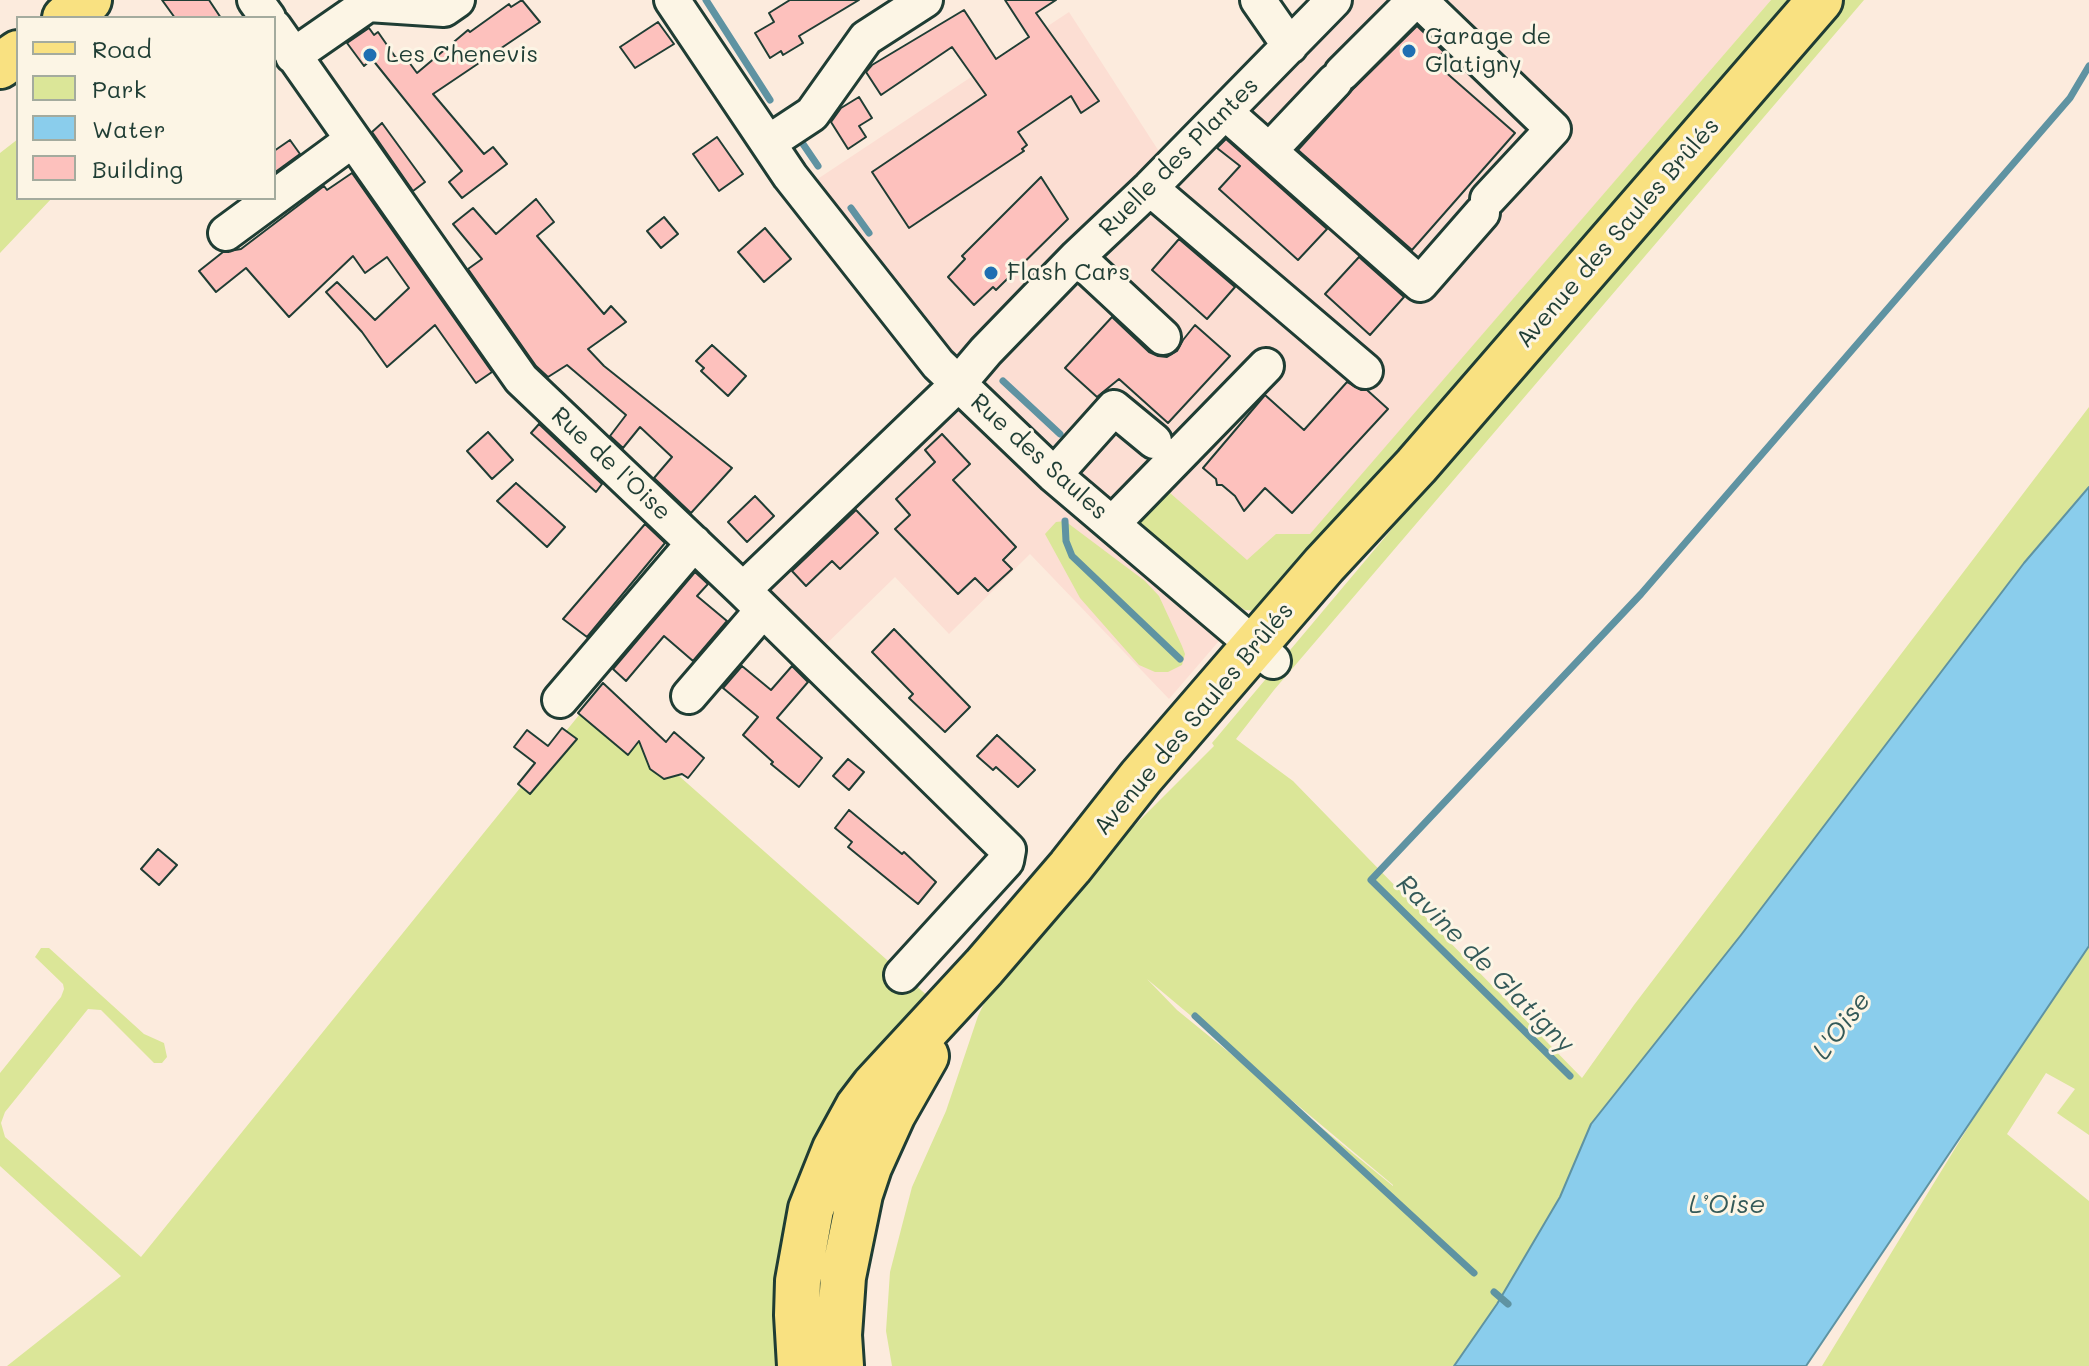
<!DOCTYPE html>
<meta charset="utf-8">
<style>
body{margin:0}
#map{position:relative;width:2089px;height:1366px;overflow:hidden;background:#fcebdd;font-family:Mali,sans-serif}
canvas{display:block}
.legend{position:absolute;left:16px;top:16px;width:260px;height:184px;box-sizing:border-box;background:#fcf5e5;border:2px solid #a4ab9e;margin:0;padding:10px 14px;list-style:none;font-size:24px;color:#1f3d34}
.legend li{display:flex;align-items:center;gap:16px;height:40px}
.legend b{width:40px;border:2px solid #a4ab9e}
</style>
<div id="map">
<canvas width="2089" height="1366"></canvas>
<ul class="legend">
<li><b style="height:10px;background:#f9e181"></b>Road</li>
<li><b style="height:22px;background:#dbe698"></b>Park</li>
<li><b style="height:22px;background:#8acdec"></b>Water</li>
<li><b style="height:22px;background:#fdc1bd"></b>Building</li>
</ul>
</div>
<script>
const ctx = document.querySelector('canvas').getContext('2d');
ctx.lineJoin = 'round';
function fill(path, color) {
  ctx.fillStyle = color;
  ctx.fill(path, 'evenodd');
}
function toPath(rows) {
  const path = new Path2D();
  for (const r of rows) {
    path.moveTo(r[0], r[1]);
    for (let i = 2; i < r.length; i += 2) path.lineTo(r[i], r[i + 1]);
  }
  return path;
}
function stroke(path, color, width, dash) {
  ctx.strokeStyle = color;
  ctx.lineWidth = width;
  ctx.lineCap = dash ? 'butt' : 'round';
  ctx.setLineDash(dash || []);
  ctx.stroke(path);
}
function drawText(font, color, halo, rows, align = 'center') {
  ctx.font = font + ' Mali,sans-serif';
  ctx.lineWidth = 6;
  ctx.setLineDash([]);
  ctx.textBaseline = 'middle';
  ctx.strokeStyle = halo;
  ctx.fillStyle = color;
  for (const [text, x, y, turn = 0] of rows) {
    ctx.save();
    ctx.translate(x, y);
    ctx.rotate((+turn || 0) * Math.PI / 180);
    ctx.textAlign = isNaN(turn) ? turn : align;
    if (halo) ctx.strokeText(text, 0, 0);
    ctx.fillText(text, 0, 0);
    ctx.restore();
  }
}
const built = toPath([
 [1331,0,1771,0,1169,699,1030,554,949,634,895,577,812,658,729,593,957,384,801,190,1069,12,1160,153]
]);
const green = toPath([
 [1771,0,1802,0,1259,611,1245,610,1164,554,1144,536,1139,522,1141,510,1162,486,1247,560,1276,534,1310,534],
 [1838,0,1864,0,1274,690,1236,739,1293,781,1582,1078,1634,1005,2089,407,2089,487,2024,563,1741,935,1591,1124,1560,1197,1497,1304,1454,1366,892,1366,886,1331,890,1272,912,1187,946,1111,978,1016,1000,970,1096,864,1214,746,1212,743,1391,530,1413,493],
 [1147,979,1393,1185,1393,1186,1177,1010],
 [18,139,18,198,52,198,0,253,0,153],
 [1065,521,1145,581,1159,596,1182,646,1185,654,1182,665,1168,672,1155,672,1139,665,1080,598,1045,534,1056,522],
 [592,699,930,998,833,1129,791,1366,7,1366,121,1276,0,1166,0,1073,61,997,64,989,63,984,35,957,41,948,49,948,144,1034,164,1043,167,1057,162,1063,154,1063,101,1010,88,1009,5,1112,1,1123,5,1137,141,1257],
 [2089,946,2089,1135,2057,1113,2075,1089,2046,1073,2007,1134,2089,1201,2089,1366,1822,1366,1978,1111]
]);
const water = toPath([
 [2089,487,2089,946,1806,1366,1454,1366,1497,1304,1560,1197,1591,1124,1741,935,2024,563,2089,487]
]);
const stream = toPath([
 [706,0,770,100],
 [803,144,818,166],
 [851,208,869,233],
 [1003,381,1060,434],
 [1065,521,1066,541,1072,556,1180,659],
 [1195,1016,1474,1273],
 [1570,1076,1371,880,1641,594,2070,98,2089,66],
 [1494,1292,1508,1304]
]);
const building = toPath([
 [162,0,209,0,221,18,175,18,162,0],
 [522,0,540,22,433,94,484,154,493,147,507,164,462,198,449,182,462,171,372,59,364,66,347,43,369,28,374,35,378,32,396,58,403,54,417,73,468,30,470,32,509,4,511,7,522,0],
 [790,0,859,0,799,36,803,43,783,55,781,51,770,58,755,33,774,22,769,13,790,0],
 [1005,0,1056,0,1036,13,1099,101,1081,113,1071,96,1018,132,1027,145,1022,149,1024,151,909,228,872,172,986,95,952,47,881,95,866,72,872,65,964,10,996,59,1029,37,1005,0],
 [658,22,674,44,635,68,620,47,658,22],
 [1417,26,1444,52,1434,62,1515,133,1412,250,1298,150,1353,89,1417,26],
 [859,97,872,118,859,126,866,137,848,149,831,122,841,108,859,97],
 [382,123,425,182,413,191,372,132,382,123],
 [717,137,743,174,719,191,693,154,717,137],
 [1226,139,1327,229,1298,260,1219,189,1240,166,1217,148,1226,139],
 [290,140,300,154,274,173,274,151,290,140],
 [352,173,492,372,476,383,435,325,387,367,362,332,326,292,337,282,375,320,409,288,387,257,365,273,353,256,289,317,246,268,216,292,199,271,223,252,241,249,324,186,327,190,352,173],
 [1041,177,1068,219,996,290,993,287,974,305,948,277,965,259,962,256,1041,177],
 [536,199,554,222,537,236,604,314,611,306,626,322,588,349,604,366,732,468,691,513,654,478,672,457,640,427,623,448,610,436,626,415,567,365,548,377,536,366,468,269,482,259,453,224,473,208,496,234,536,199],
 [664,217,678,234,661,248,647,231,664,217],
 [765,228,791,259,764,282,738,252,765,228],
 [1179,239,1235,287,1207,319,1152,270,1179,239],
 [1359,257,1404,297,1370,335,1325,294,1359,257],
 [1112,317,1149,352,1158,356,1167,357,1177,351,1183,340,1195,325,1230,356,1168,423,1119,379,1097,397,1065,368,1112,317],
 [712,345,746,376,728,396,701,371,704,368,696,361,712,345],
 [1347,382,1361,390,1367,390,1388,409,1292,513,1265,488,1244,511,1235,496,1222,485,1217,485,1216,479,1203,468,1265,395,1304,430,1347,382],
 [539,424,602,484,596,492,531,433,539,424],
 [488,432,513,460,492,479,467,451,488,432],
 [942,434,970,464,953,480,1016,547,1003,560,1012,569,988,591,975,578,958,594,895,529,910,515,896,499,935,462,925,450,942,434],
 [516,483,565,527,547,547,497,501,516,483],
 [755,496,774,516,747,542,728,522,755,496],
 [856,510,878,533,840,569,832,561,806,586,792,571,856,510],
 [645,524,665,543,587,637,563,619,645,524],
 [695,572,708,584,697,596,727,621,693,661,664,636,626,681,613,669,695,572],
 [894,629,970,707,945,732,909,698,913,694,872,652,894,629],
 [742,666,771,690,792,666,808,682,777,718,822,758,799,787,771,764,773,762,743,735,758,717,723,688,742,666],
 [603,683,666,742,674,732,704,758,688,778,682,774,664,779,650,769,639,741,628,755,578,713,603,683],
 [562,728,577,739,530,794,518,784,535,763,514,747,527,730,548,746,562,728],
 [997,735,1035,770,1018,787,996,767,993,770,977,756,997,735],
 [848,759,864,772,849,790,833,776,848,759],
 [849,810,902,854,904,852,936,882,918,904,848,847,852,842,835,828,849,810],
 [158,849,177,865,159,885,141,869,158,849]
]);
const minor = toPath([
 [255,0,268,18],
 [672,0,790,176,938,364,1054,475,1273,661],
 [1258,0,1290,46],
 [1419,0,1553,129,1488,199],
 [274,27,521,379,743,590,1008,850,1006,861,902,975],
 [293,56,368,4,444,9,457,0],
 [1342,73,1415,0],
 [1225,112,1420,284,1482,213],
 [768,143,812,114,866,38,925,0],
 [1269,151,1335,81],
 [1150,188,1365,371],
 [226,233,351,141],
 [1077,257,1163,337],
 [1054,475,1114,408,1154,441],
 [1113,523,1266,366],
 [743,590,958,384,986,351,1077,257,1150,188,1334,0],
 [689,696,763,610],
 [560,700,694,543]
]);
const major = toPath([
 [65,18,89,0],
 [0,66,18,53],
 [800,1366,797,1315,798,1281,811,1209,835,1149,858,1107,874,1086,984,967,1070,867,1141,777,1324,565,1416,466,1820,0],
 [841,1366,839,1335,843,1277,860,1194,869,1167,893,1114,926,1056]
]);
const markers = [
 [1409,51,8,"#1f6fb2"],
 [370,55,8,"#1f6fb2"],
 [991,273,8,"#1f6fb2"]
];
const poiNames = [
 ["Garage de",1425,37],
 ["Glatigny",1425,65],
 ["Les Chenevis",386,55],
 ["Flash Cars",1007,273]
];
const streetNames = [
 ["Ruelle des Plantes",1179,157,-45],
 ["Avenue des Saules Brûlés",1618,233,-49],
 ["Rue des Saules",1039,457,42],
 ["Rue de l'Oise",611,464,43],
 ["Avenue des Saules Brûlés",1194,719,-50]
];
const waterNames = [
 ["Ravine de Glatigny",1485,964,45],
 ["L'Oise",1842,1026,-53],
 ["L’Oise",1727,1205]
];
fill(built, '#fcded3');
fill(green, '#dbe698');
fill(water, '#8acdec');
stroke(water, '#5f93a2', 2);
stroke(stream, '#5f93a2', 7);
fill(building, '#fdc1bd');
stroke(building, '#1f3d34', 2);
stroke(minor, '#1f3d34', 40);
stroke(major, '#1f3d34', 50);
stroke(minor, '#fcf5e5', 34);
stroke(major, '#f9e181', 44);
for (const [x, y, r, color] of markers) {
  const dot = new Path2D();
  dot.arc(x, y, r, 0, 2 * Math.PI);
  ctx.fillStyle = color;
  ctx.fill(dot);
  stroke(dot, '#fcf5e5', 3);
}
drawText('24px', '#1f3d34', '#fcf5e5', poiNames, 'left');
drawText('24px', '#1f3d34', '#fcf5e5', streetNames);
drawText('italic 26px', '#345a59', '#fcf5e5', waterNames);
</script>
